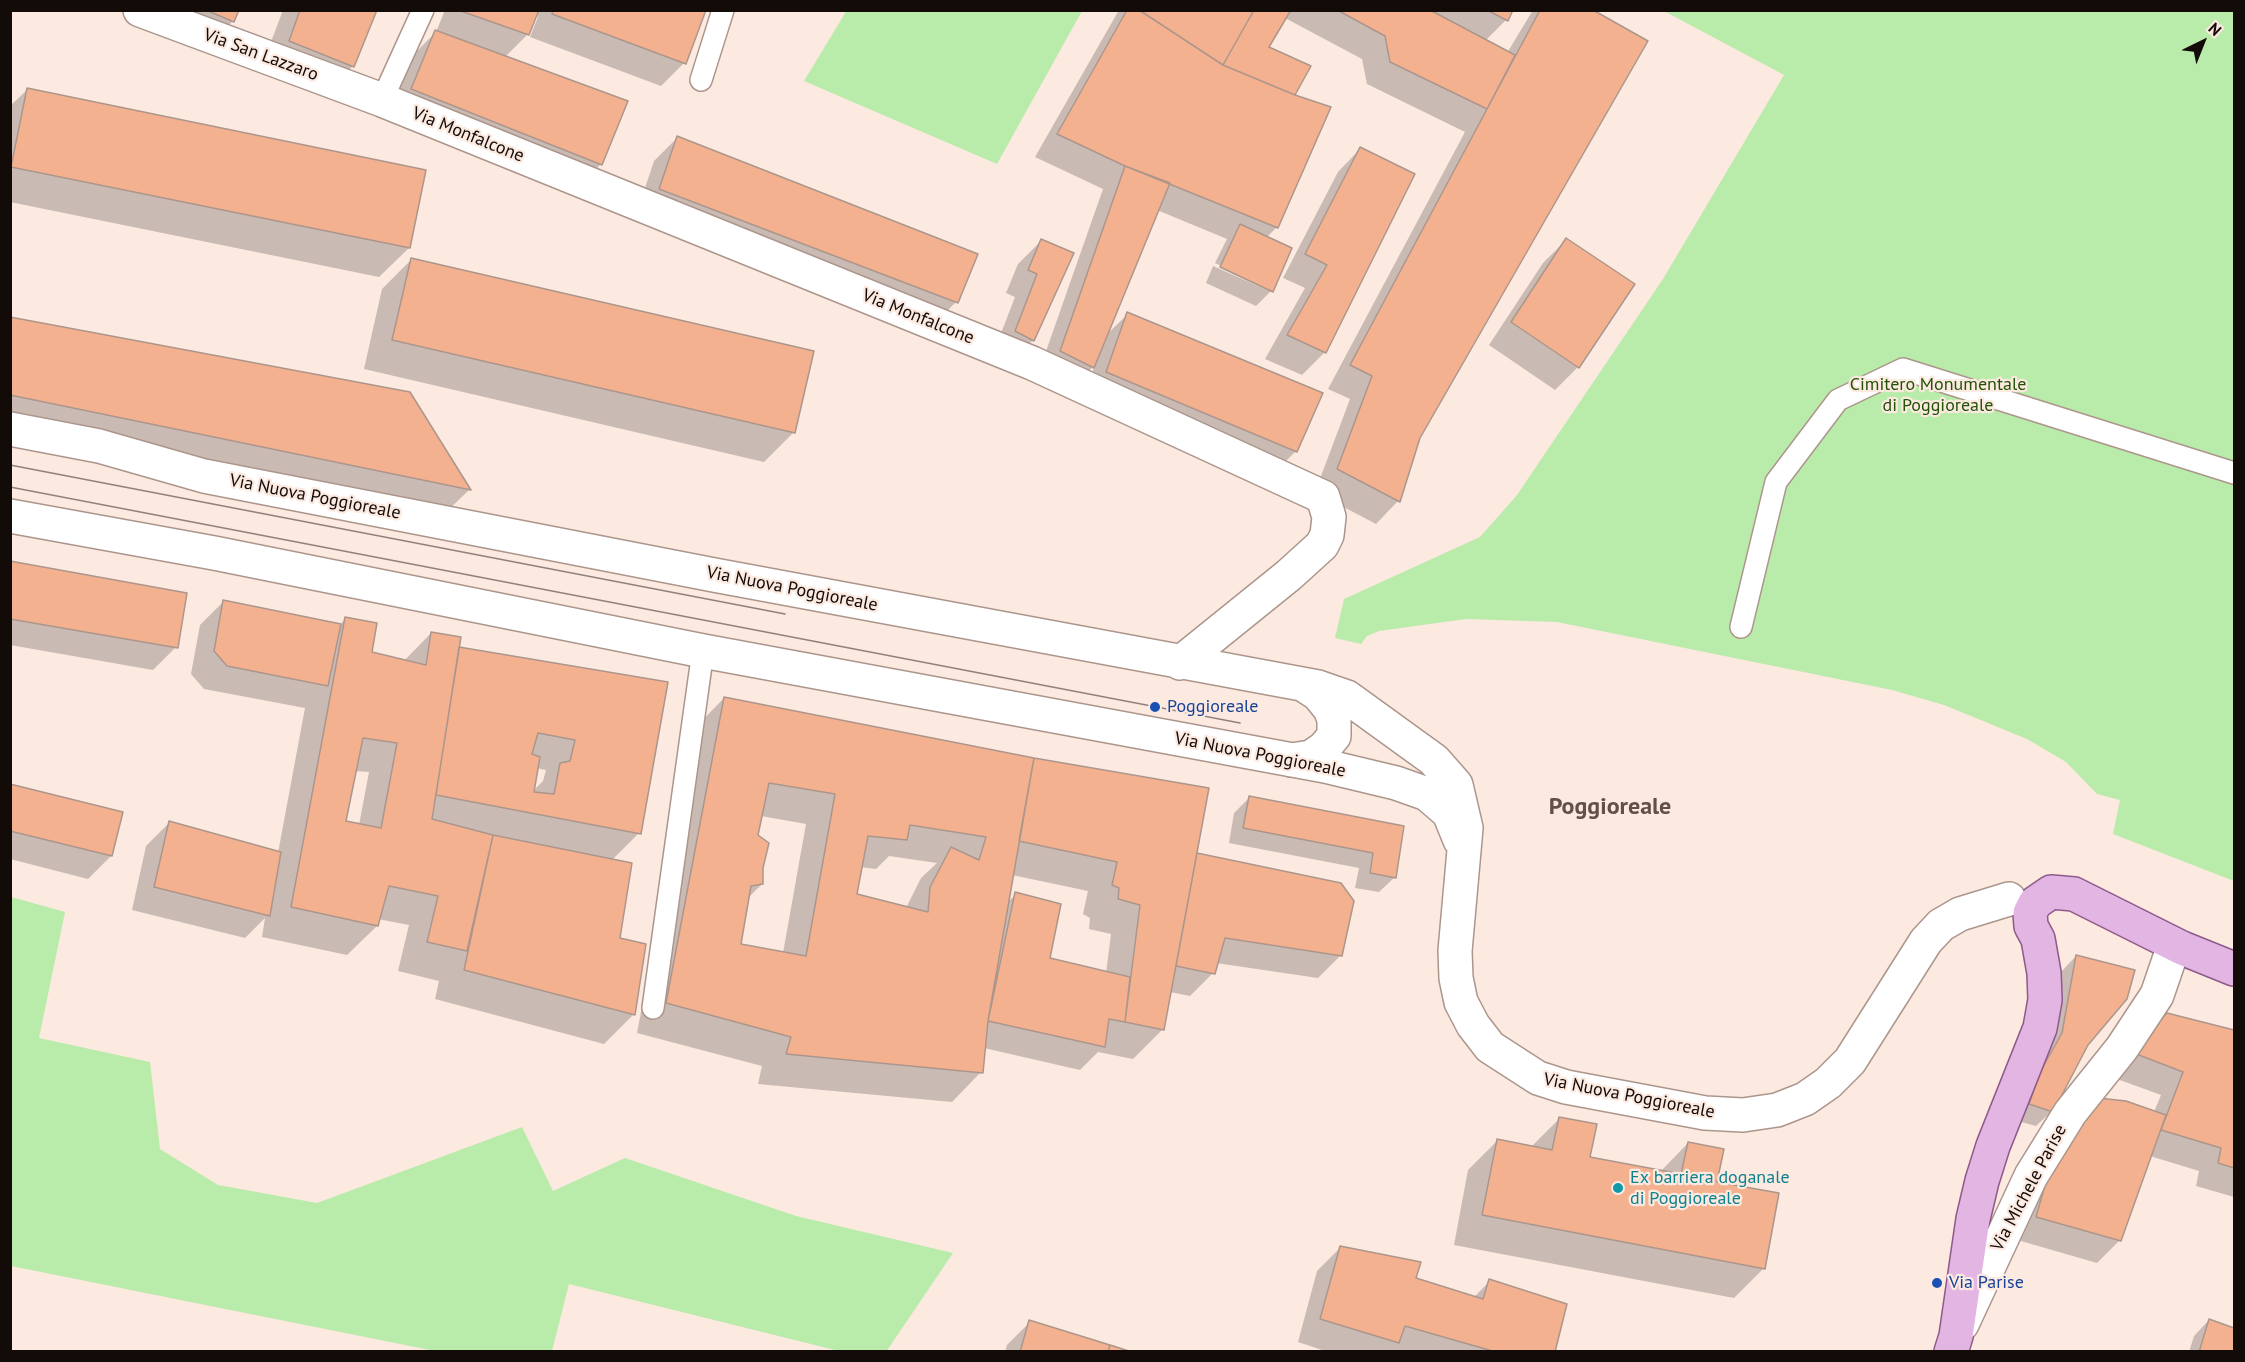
<!DOCTYPE html>
<style>
body{margin:0}
#map{position:relative;width:2245px;height:1362px;overflow:hidden;background:#fce9e0;font-family:"PT Sans",sans-serif}
canvas{display:block}
.frame{position:absolute;inset:0;border:12px solid #120b08;pointer-events:none}
.north{position:absolute;left:2173px;top:12px;width:60px;height:60px;-webkit-text-stroke:4px #fce9e0;paint-order:stroke;rotate:43deg;font-size:16px;font-weight:700;line-height:24px;text-align:center;color:#120b08}
.north::after{content:'';display:block;margin:auto;width:21px;height:27px;background:#120b08;clip-path:polygon(50% 0,100% 100%,50% 72%,0 100%)}
</style>
<div id="map">
<canvas width="2245" height="1362"></canvas>
<div class="frame"></div>
<div class="north">N</div>
</div>
<script>
const ctx = document.querySelector('canvas').getContext('2d');
ctx.lineJoin = 'round';
function fill(path, color) {
  ctx.fillStyle = color;
  ctx.fill(path, 'evenodd');
}
function toPath(rows) {
  const path = new Path2D();
  for (const r of rows) {
    path.moveTo(r[0], r[1]);
    for (let i = 2; i < r.length; i += 2) path.lineTo(r[i], r[i + 1]);
  }
  return path;
}
function stroke(path, color, width, dash) {
  ctx.strokeStyle = color;
  ctx.lineWidth = width;
  ctx.lineCap = dash ? 'butt' : 'round';
  ctx.setLineDash(dash || []);
  ctx.stroke(path);
}
function drawText(font, color, halo, rows, align = 'center') {
  ctx.font = font + ' "PT Sans",sans-serif';
  ctx.lineWidth = 4.5;
  ctx.setLineDash([]);
  ctx.textBaseline = 'middle';
  ctx.strokeStyle = halo;
  ctx.fillStyle = color;
  for (const [text, x, y, turn = 0] of rows) {
    ctx.save();
    ctx.translate(x, y);
    ctx.rotate((+turn || 0) * Math.PI / 180);
    ctx.textAlign = isNaN(turn) ? turn : align;
    if (halo) ctx.strokeText(text, 0, 0);
    ctx.fillText(text, 0, 0);
    ctx.restore();
  }
}
const green = toPath([
 [847,10,1082,10,1082,11,997,164,804,81],
 [1664,11,2234,11,2234,881,2113,834,2120,800,2097,794,2066,762,2027,739,1944,705,1892,690,1557,622,1466,619,1379,631,1367,636,1361,644,1335,638,1344,599,1480,537,1517,495,1663,279,1784,75],
 [11,897,65,912,39,1038,150,1062,160,1149,218,1185,317,1203,522,1127,553,1191,625,1158,796,1216,953,1253,886,1352,839,1351,569,1284,552,1351,435,1351,11,1266]
]);
const shadow = toPath([
 [143,10,237,10,233,21,203,51],
 [283,10,375,10,353,66,323,95,260,71],
 [445,10,705,10,684,63,661,86,530,37,538,17,535,16,530,32,505,57,601,164,578,187,389,112,413,55,436,32],
 [1119,10,1511,10,1506,20,1485,41,1507,53,1533,10,1590,10,1418,437,1398,501,1376,524,1315,492,1350,399,1328,389,1465,132,1367,84,1362,59,1285,18,1267,48,1293,96,1277,227,1266,238,1271,291,1256,306,1206,283,1213,266,1267,290,1267,287,1215,263,1227,239,1157,210,1105,336,1128,314,1296,451,1273,474,1084,395,1095,365,1069,390,1038,374,1103,189,1035,157],
 [27,90,409,248,379,277,10,202,10,106],
 [677,138,956,302,933,325,637,212,654,161],
 [1360,149,1325,352,1302,375,1265,359,1305,288,1283,278,1338,172],
 [1566,240,1578,367,1555,390,1489,345,1543,263],
 [1041,241,1033,340,1010,363,993,354,1015,297,1006,293,1018,264],
 [412,259,794,432,764,462,364,369,382,289],
 [10,319,410,393,469,490,439,519,10,430],
 [10,562,176,647,153,670,10,645],
 [223,602,339,625,346,619,370,654,404,661,431,633,457,649,666,683,639,833,612,860,618,940,634,1014,604,1044,435,999,439,981,398,971,409,925,378,919,377,926,347,955,262,937,265,918,245,938,132,910,146,846,169,823,278,853,305,708,204,689,191,674,200,625],
 [536,768,546,770,543,781,533,791],
 [355,771,369,772,359,825,345,822],
 [724,698,1195,854,1340,884,1341,955,1318,978,1216,963,1213,973,1190,996,1170,992,1163,1029,1133,1059,1098,1052,1080,1070,984,1048,981,1072,952,1102,758,1084,762,1066,637,1033,695,728],
 [761,816,806,824,783,953,739,945,747,899,762,884,756,836],
 [889,856,937,863,921,878,906,908,855,896,860,867,876,869],
 [1012,875,1088,891,1083,914,1090,918,1089,929,1111,934,1106,973,1049,959,1016,894,1007,903],
 [10,785,111,856,88,879,10,859],
 [1250,797,1403,827,1395,877,1379,892,1355,888,1359,868,1229,843,1234,813],
 [2076,956,2087,1044,2052,1111,2036,1126,2014,1120,2048,1050,2061,972],
 [2168,1015,2234,1032,2234,1197,2196,1186,2199,1171,2150,1156,2120,1240,2097,1263,2014,1239,2026,1196,2154,1112,2161,1095,2109,1076],
 [1559,1119,1588,1159,1660,1172,1688,1143,1716,1183,1763,1269,1734,1298,1454,1245,1468,1170,1497,1141,1531,1147],
 [1340,1248,1414,1279,1473,1298,1490,1281,1553,1352,1328,1352,1298,1342,1317,1271],
 [2209,1320,2234,1330,2234,1352,2189,1352,2194,1336],
 [1030,1322,1127,1352,1005,1352,1007,1345]
]);
const building = toPath([
 [206,10,239,10,234,22,206,10],
 [300,10,377,10,354,67,289,41,300,10],
 [458,10,539,10,529,35,458,10],
 [553,10,706,10,686,64,552,14,553,10],
 [1127,10,1139,10,1223,65,1295,95,1331,107,1278,228,1125,166,1057,134,1127,10],
 [1139,10,1254,10,1223,65,1139,10],
 [1254,10,1291,10,1269,47,1311,66,1295,95,1223,65,1254,10],
 [1337,10,1430,10,1515,55,1487,109,1390,62,1385,36,1337,10],
 [1487,10,1513,10,1508,21,1487,10],
 [1540,10,1593,10,1648,41,1420,438,1400,502,1337,469,1372,376,1350,365,1540,10],
 [435,30,628,101,602,165,411,89,435,30],
 [27,88,426,170,410,248,11,167,27,88],
 [677,136,978,254,958,303,659,189,677,136],
 [1360,147,1415,174,1326,353,1287,335,1327,265,1305,254,1360,147],
 [1125,166,1170,183,1094,368,1060,351,1125,166],
 [1240,224,1292,248,1273,292,1220,267,1240,224],
 [1566,238,1635,284,1579,368,1511,322,1566,238],
 [1041,239,1074,253,1034,341,1015,331,1037,274,1028,270,1041,239],
 [411,258,814,351,795,433,392,340,411,258],
 [1127,312,1323,393,1297,452,1106,372,1127,312],
 [10,317,410,392,471,490,10,395,10,317],
 [10,561,187,593,178,648,10,619,10,561],
 [223,600,341,624,328,686,227,666,214,651,223,600],
 [345,617,377,623,372,652,426,665,431,632,461,637,432,819,493,835,467,951,427,942,438,896,389,886,378,926,291,907,345,617],
 [363,738,397,743,381,828,346,821,363,738],
 [459,647,668,682,641,834,436,795,459,647],
 [538,733,575,740,570,761,560,763,554,794,534,792,540,757,532,754,538,733],
 [724,697,1034,758,988,1021,983,1073,786,1054,791,1037,666,1003,724,697],
 [769,783,835,794,806,956,741,944,751,886,763,884,763,868,769,843,758,835,769,783],
 [910,825,986,837,979,860,951,847,930,887,928,912,857,894,868,836,907,840,910,825],
 [1034,758,1209,788,1164,1030,1125,1022,1140,905,1118,899,1119,888,1112,885,1117,862,1019,841,1034,758],
 [10,784,123,812,112,856,10,831,10,784],
 [1249,796,1404,826,1396,878,1370,873,1373,853,1243,828,1249,796],
 [169,821,281,852,270,916,154,887,169,821],
 [493,835,632,863,620,938,646,944,635,1015,464,970,493,835],
 [1197,853,1341,883,1354,901,1342,956,1225,938,1215,974,1176,966,1197,853],
 [1015,892,1061,904,1050,958,1130,977,1125,1022,1109,1019,1105,1047,988,1021,1015,892],
 [2076,955,2135,970,2127,999,2088,1045,2053,1112,2029,1104,2040,1072,2062,1033,2076,955],
 [2167,1013,2234,1030,2234,1168,2218,1163,2221,1148,2161,1130,2183,1072,2131,1052,2167,1013],
 [2098,1098,2126,1101,2166,1115,2121,1241,2036,1217,2049,1171,2098,1098],
 [1559,1117,1597,1124,1590,1157,1681,1174,1688,1142,1724,1149,1717,1182,1779,1193,1765,1269,1482,1215,1497,1139,1552,1150,1559,1117],
 [1340,1246,1421,1262,1416,1278,1483,1299,1489,1279,1567,1304,1555,1352,1496,1352,1405,1326,1399,1343,1320,1319,1340,1246],
 [2209,1319,2234,1328,2234,1352,2199,1352,2209,1319],
 [1029,1320,1110,1345,1108,1352,1020,1352,1029,1320],
 [1110,1345,1132,1352,1108,1352,1110,1345]
]);
const service = toPath([
 [701,80,723,10],
 [382,100,423,10],
 [1741,627,1776,482,1838,400,1903,369,2234,473],
 [653,1008,703,651]
]);
const minor = toPath([
 [140,10,382,100,1032,363,1323,497,1329,517,1327,535,1322,545,1289,575,1180,663],
 [10,429,99,446,204,476,714,575,1318,687,1347,697,1434,760,1456,785,1466,828,1455,951,1456,978,1461,1002,1473,1025,1490,1047,1538,1078,1566,1087,1705,1113,1743,1115,1777,1110,1805,1099,1828,1083,1850,1061,1926,941,1941,925,1960,914,2009,899],
 [10,516,214,553,703,651,1325,766,1396,783,1427,794,1449,813,1460,840],
 [1291,760,1311,757,1324,748,1334,736,1334,719,1330,709,1318,694,1304,685],
 [1962,1324,2031,1176,2070,1113,2122,1048,2157,995,2170,957]
]);
const primary = toPath([
 [1951,1352,1956,1336,1973,1219,1982,1181,1993,1146,2040,1028,2045,1000,2044,973,2038,939,2031,926,2030,913,2035,903,2051,892,2074,894,2182,948,2234,969]
]);
const tram = toPath([
 [10,465,785,614],
 [10,487,1240,723]
]);
const markers = [
 [1155,707,6,"#1a4fb4"],
 [1618,1188,6,"#0f9aa8"],
 [1937,1283,6,"#1a4fb4"]
];
const streetNames = [
 ["Via San Lazzaro",261,55,20],
 ["Via Monfalcone",468,135,22],
 ["Via Monfalcone",918,317,22],
 ["Via Nuova Poggioreale",315,497,11],
 ["Via Nuova Poggioreale",792,589,11],
 ["Via Nuova Poggioreale",1260,755,11],
 ["Via Nuova Poggioreale",1629,1096,11],
 ["Via Michele Parise",2029,1188,-62]
];
const parkNames = [
 ["Cimitero Monumentale",1938,385],
 ["di Poggioreale",1938,406]
];
const transitNames = [
 ["Poggioreale",1167,707],
 ["Via Parise",1949,1283]
];
const cultureNames = [
 ["Ex barriera doganale",1630,1178],
 ["di Poggioreale",1630,1199]
];
const districtNames = [
 ["Poggioreale",1610,807]
];
fill(green, '#b9ebaa');
fill(shadow, '#0003');
fill(building, '#f4b18f');
stroke(building, '#ac968c', 1.5);
stroke(service, '#ac968c', 24);
stroke(minor, '#ac968c', 36);
stroke(primary, '#8e5a89', 36);
stroke(service, '#fff', 21);
stroke(minor, '#fff', 33);
stroke(primary, '#e3b5e2', 33);
stroke(tram, '#8f827c', 1.5);
for (const [x, y, r, color] of markers) {
  const dot = new Path2D();
  dot.arc(x, y, r, 0, 2 * Math.PI);
  ctx.fillStyle = color;
  ctx.fill(dot);
  stroke(dot, '#fce9e0', 2);
}
drawText('18px', '#120b08', '#fce9e0', streetNames);
drawText('18px', '#205207', '#fce9e0', parkNames);
drawText('18px', '#164399', '#fce9e0', transitNames, 'left');
drawText('18px', '#0d838f', '#fce9e0', cultureNames, 'left');
drawText('bold 24px', '#635047', '#fce9e0', districtNames);
</script>
